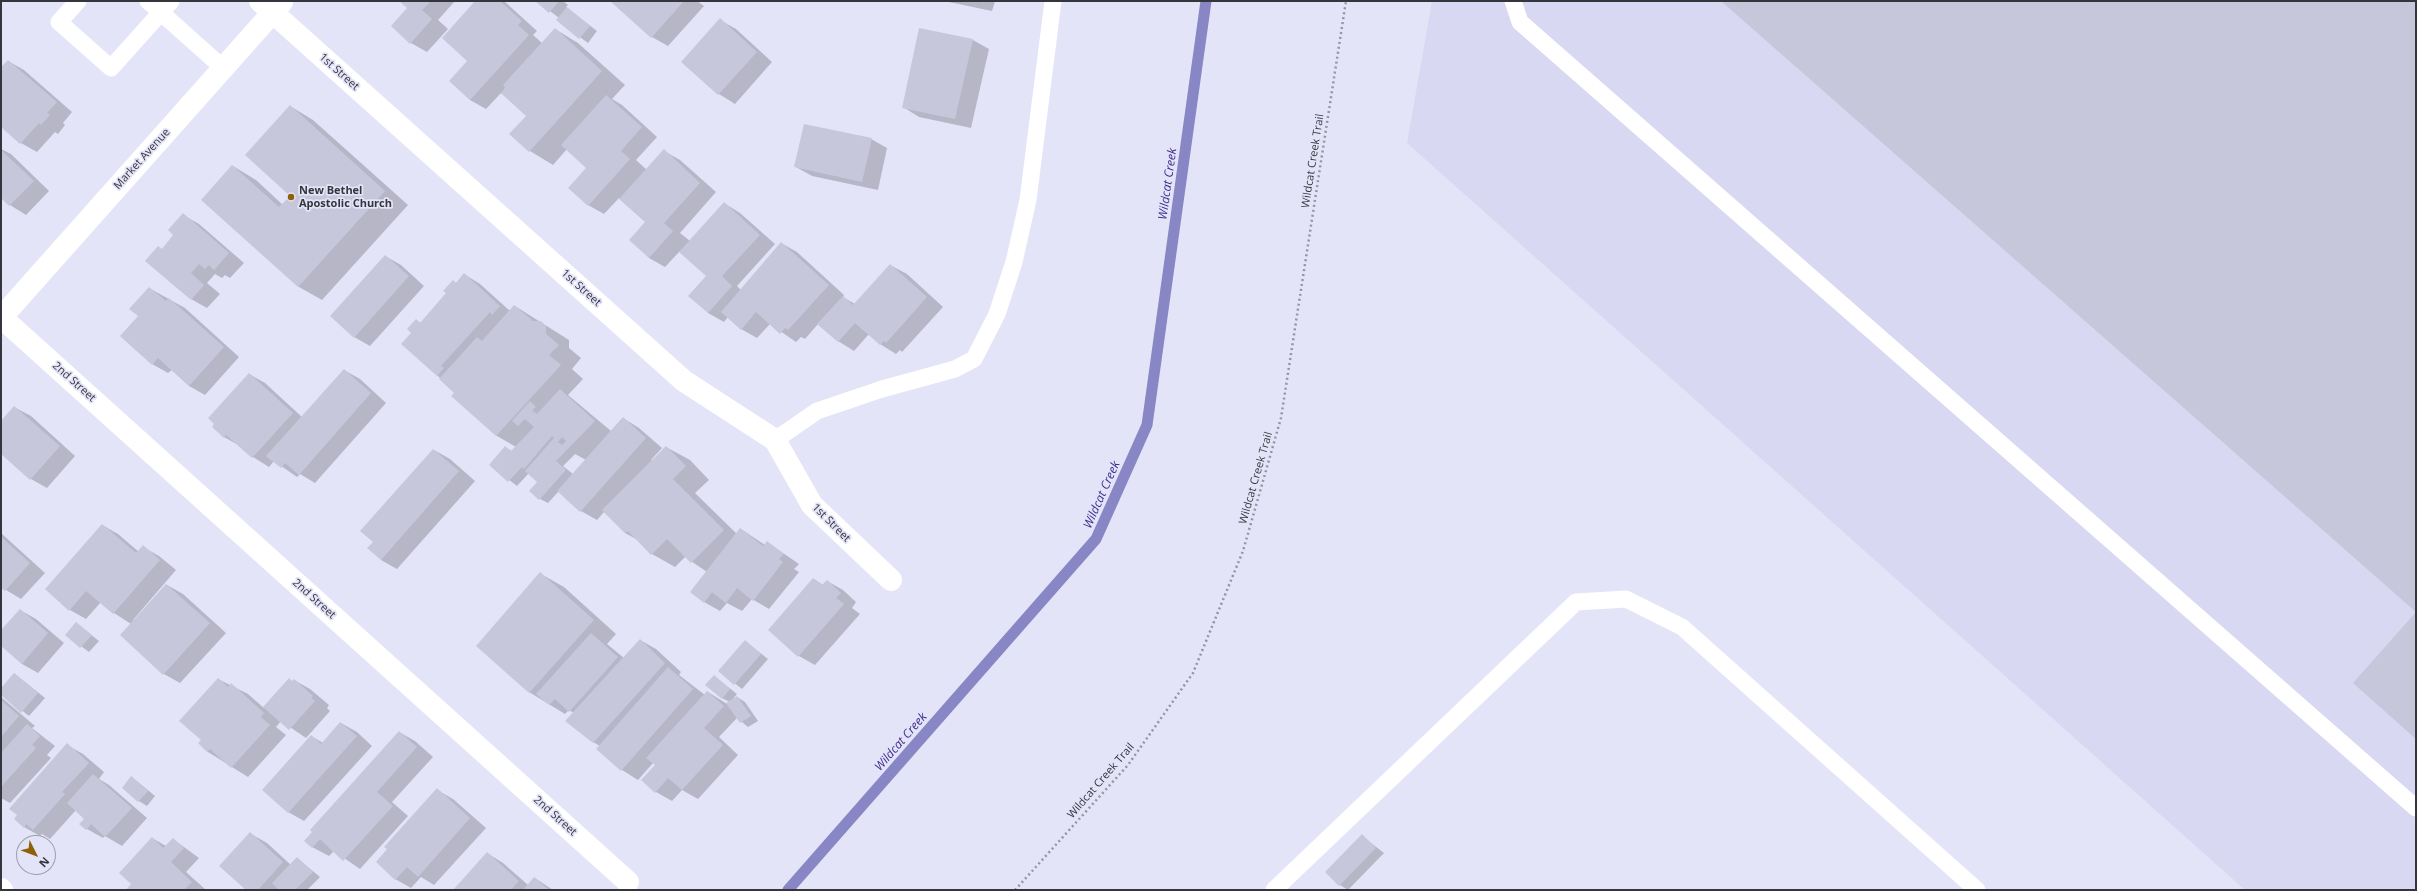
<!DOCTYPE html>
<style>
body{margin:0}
#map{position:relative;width:2417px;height:891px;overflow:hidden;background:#e4e4f8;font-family:"Open Sans",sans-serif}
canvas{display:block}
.frame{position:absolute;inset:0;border:2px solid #35353d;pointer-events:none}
.north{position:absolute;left:16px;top:835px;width:40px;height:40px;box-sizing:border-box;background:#e4e4f8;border:1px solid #9e9ead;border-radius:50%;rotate:132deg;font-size:11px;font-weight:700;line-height:16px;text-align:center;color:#35353d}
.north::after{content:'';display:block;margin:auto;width:14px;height:18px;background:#8f600a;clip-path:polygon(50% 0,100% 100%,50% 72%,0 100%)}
</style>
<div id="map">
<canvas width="2417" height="891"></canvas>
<div class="frame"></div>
<div class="north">N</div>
</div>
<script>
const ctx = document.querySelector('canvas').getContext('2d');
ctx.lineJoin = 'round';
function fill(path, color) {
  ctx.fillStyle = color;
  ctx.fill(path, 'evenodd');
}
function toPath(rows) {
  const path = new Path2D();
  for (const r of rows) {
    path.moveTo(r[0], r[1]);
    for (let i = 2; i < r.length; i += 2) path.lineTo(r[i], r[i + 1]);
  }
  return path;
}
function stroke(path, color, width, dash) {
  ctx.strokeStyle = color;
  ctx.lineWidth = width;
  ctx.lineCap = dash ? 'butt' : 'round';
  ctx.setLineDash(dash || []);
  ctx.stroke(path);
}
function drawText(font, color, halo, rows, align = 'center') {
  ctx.font = font + ' "Open Sans",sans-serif';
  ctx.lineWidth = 3.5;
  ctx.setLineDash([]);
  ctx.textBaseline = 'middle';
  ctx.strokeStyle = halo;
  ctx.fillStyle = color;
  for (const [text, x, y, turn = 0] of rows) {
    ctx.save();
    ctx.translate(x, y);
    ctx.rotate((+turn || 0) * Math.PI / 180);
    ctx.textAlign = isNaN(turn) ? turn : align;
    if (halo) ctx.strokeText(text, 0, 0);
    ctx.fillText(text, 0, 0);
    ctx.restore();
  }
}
const built = toPath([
 [1432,1,2416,1,2416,890,2245,890,1407,143]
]);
const shadow = toPath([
 [401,1,455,1,438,20,448,29,427,52,411,43,409,8],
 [477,1,504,1,537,31,533,35,542,43,555,29,578,43,625,85,612,99,622,105,657,137,636,160,647,170,664,151,680,160,716,192,680,233,690,241,724,203,740,213,775,244,737,286,741,290,781,243,797,252,844,295,843,297,855,304,890,265,907,274,943,307,902,352,900,350,896,354,880,344,869,334,854,351,838,341,818,324,805,339,801,337,796,342,770,324,757,338,741,329,728,317,724,322,708,313,707,276,680,251,665,267,649,258,647,222,619,198,604,214,588,205,588,168,567,149,553,165,530,151,511,134,527,116,501,93,486,109,470,100,450,81,468,61],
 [537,1,563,1,568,5,566,7,597,31,588,43,557,20,559,18],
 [611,1,697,1,704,6,668,46,652,37],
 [944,1,995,1,992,11],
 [720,20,736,29,772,62,735,104,719,94],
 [973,40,989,49,971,128,919,117,903,107],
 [8,61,24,70,72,112,63,123,65,125,58,134,55,132,37,152,21,143,1,126,1,69],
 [290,106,313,120,408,205,322,300,299,287,203,200,233,166,256,180,283,205,291,196],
 [871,139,887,148,878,190,812,176,796,167],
 [1,149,11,154,49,191,26,215,10,205,1,197],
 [183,215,199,224,244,263,230,278,225,275,222,278,215,274,207,283,220,294,207,308,191,299,175,235],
 [385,256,401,265,424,286,370,346,354,337],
 [464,274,480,284,510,311,515,306,569,340,569,348,581,358,572,369,583,379,568,395,611,431,623,418,639,428,662,448,651,460,653,461,666,447,690,460,709,480,695,493,737,534,741,529,765,545,767,542,799,564,794,569,799,572,769,609,752,599,742,611,727,603,720,611,704,602,707,572,685,557,675,567,652,554,638,540,625,533,604,512,597,520,581,511,559,491,548,503,540,499,538,482,529,473,517,486,490,465,506,448,512,451,516,447,497,436,453,396,455,393,437,375,412,333,416,320,421,323],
 [575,454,586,460,573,474,563,466],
 [149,288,185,308,239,357,205,395,189,386,172,370,168,373,152,364,139,316],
 [344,370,360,379,386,403,315,483,300,474,297,477,274,461,269,467,253,457,240,446,224,437,216,424,249,374,265,383,302,417],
 [14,407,31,416,75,456,47,488,31,479,1,453,1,423],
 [434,450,450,459,475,481,397,569,381,560],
 [102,525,118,534,139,552,143,547,159,556,176,570,133,620,134,621,167,585,183,594,226,633,180,683,164,674,131,624,114,613,101,602,86,619,70,610],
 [1,533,45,573,21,599,1,587],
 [541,574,564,587,616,634,607,644,624,658,640,640,656,649,681,672,679,675,705,695,708,692,727,704,730,702,722,698,714,676,737,694,732,700,737,697,745,702,758,721,748,727,737,718,719,737,738,755,698,799,682,790,672,801,656,792,656,765,653,763,638,780,622,770,597,749,600,746,593,742,574,713,569,710,565,714,529,692],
 [814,579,823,585,827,581,843,590,856,602,852,608,860,614,815,665,799,656],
 [20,610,36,619,64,643,38,673,22,664,1,645,1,632],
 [76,623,99,641,89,652,66,635],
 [745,641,768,659,742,689,719,671],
 [15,674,45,698,29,716,1,694,1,690],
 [218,679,248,694,264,708,289,680,293,682,294,680,310,689,329,705,327,708,330,711,306,738,281,721,276,727,286,735,248,777,208,752,199,743,202,740],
 [1,697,35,726,32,728,55,746,47,755,51,758,10,803,1,798],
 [341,723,357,732,372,746,304,821,288,812,311,736,323,743],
 [399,732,415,741,433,757,392,802,408,816,360,869,334,851,329,856,312,847],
 [67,745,83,754,104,772,99,779,109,785,147,818,122,846,105,836,103,838,87,829,81,824,85,818,76,810,50,839,42,834,40,836,24,827],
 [132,777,155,796,147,806,139,801],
 [437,790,453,799,486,828,434,885,421,877,411,888,395,879],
 [251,834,267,843,291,865,297,858,320,877,307,890,247,890],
 [1362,836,1384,853,1348,890,1340,885],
 [152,838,166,846,173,839,199,858,186,872,206,890,127,890,132,884],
 [487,853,503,863,528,885,535,878,553,890,454,890]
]);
const stream = toPath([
 [788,890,1096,539,1147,425,1206,1]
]);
const building = toPath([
 [399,1,431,1,422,10,432,19,410,44,391,26,407,8],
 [475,1,500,1,522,21,518,25,529,35,470,100,449,81,467,61,442,38],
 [535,1,559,1,549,13],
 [610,1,684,1,651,38],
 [1721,1,2416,1,2416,739,2353,683,2416,612],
 [567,7,590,26,579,39,556,20],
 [720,18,757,52,718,95,681,62],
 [555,28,602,71,529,152,509,134,526,116,501,93,505,88,503,85],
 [919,28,973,39,955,119,902,108],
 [8,60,57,102,47,113,50,115,41,125,39,123,20,144,1,127,1,67],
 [606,95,642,127,621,151,630,159,588,206,568,188,586,168,561,145],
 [290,105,385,191,298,287,201,200,232,165,279,207,290,196,245,155],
 [804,124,872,138,862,182,794,167],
 [664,149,700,183,664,223,673,231,649,258,629,240,645,222,619,199],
 [1,150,34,181,9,206,1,198],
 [724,202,760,235,722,276,732,286,708,313,688,296,706,276,679,252],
 [183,213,229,253,214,270,209,265,205,269,199,264,191,273,204,285,191,300,145,261,158,246,162,249,173,235,168,230],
 [781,242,829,285,788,330,785,328,780,334,756,312,741,330,721,312],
 [385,255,409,276,354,338,330,316],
 [890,264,927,297,886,343,884,341,880,345,855,323,838,342,817,324,843,296,853,305],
 [464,273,500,306,492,315,490,312,441,366,444,368,437,376,401,344,411,333,407,329,416,319,420,323,446,293,443,291,453,280,456,283],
 [149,287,166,301,169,298,224,347,189,386,158,358,152,365,120,336,138,316,129,309],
 [514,305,533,321,541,321,546,326,546,334,559,345,549,355,561,365,496,436,451,396,454,393,439,379,477,337,482,341],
 [344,369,371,393,299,475,285,463,281,468,266,456],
 [249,373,293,413,252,458,226,435,224,438,212,427,214,424,208,418],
 [560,389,595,421,556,461,566,470,539,500,529,491,537,482,525,471,554,438,552,436,524,469,522,467,508,482,489,465,505,446,511,451,534,427,525,419,518,426,512,421,530,401,536,407,532,410,537,414],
 [562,437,566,441,562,445,558,442],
 [14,406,60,446,30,480,1,454,1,421],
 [623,417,646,438,580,512,557,491],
 [666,446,686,466,673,479,724,530,691,563,667,539,651,555,628,531,625,533,602,510],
 [433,449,459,471,381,560,367,548,373,542,360,531],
 [102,524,136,553,143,545,160,560,113,614,86,591,69,611,45,589],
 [740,528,763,546,767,541,784,554,779,559,783,562,753,601,737,588,726,603,712,592,704,603,690,592],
 [1,537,30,563,5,591,1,588],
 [540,572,594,620,529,693,476,646],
 [813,578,822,585,827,580,841,593,836,598,844,604,798,657,768,630],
 [166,584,210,623,163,675,120,635],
 [20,609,48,633,22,664,1,646,1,630],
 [76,622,92,635,80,648,65,635],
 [591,633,618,657,569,712,555,699,549,705,536,694],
 [640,639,665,663,593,743,565,721],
 [745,640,761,654,734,685,718,671],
 [668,667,693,689,621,771,596,749],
 [14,673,38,693,21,713,1,695,1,688],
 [714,675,730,689,722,699,705,685],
 [218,678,228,687,231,683,264,713,261,717,270,725,231,768,210,749,207,752,198,743,201,740,179,721],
 [289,678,292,681,294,679,313,696,311,698,315,701,289,730,263,707],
 [707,691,724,706,704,728,723,745,682,790,668,778,655,793,641,780,655,765,646,758],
 [737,696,751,716,740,723,726,703],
 [1,700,19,716,1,737],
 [340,722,357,736,288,813,262,790,311,735,321,744],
 [27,724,40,736,32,745,36,748,1,787,1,753],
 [399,731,417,747,377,792,393,806,343,861,320,839,312,848,304,841,312,832,310,830],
 [67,743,89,763,62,792,65,794,33,830,26,824,24,828,14,819,17,815,9,809],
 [93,774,132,808,105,837,91,824,86,830,79,824,84,819,67,803],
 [131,776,148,791,138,802,122,788],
 [437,788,470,818,418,877,407,867,395,880,376,862,387,849,384,847],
 [250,832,283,862,258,890,246,890,219,866],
 [1362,834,1376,848,1339,886,1325,872],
 [152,837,163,848,173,838,184,848,171,862,192,882,184,890,126,890,131,884,119,873],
 [487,852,519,881,511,890,453,890],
 [297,857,313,872,295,890,279,890,272,883],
 [534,877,549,890,523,890]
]);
const path = toPath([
 [1015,890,1128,765,1193,673,1243,551,1281,418,1346,1]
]);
const service = toPath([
 [78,1,59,22,111,68,171,1],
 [148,1,223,68],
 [1513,1,1520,22,2416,808],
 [775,440,817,411,882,389,955,369,974,359,997,314,1014,262,1028,200,1053,1],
 [1274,890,1576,602,1626,599,1682,627,1977,890]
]);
const minor = toPath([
 [260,1,684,381,775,440,812,505,891,580],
 [1,317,628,882],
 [1,318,282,2]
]);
const tertiary = toPath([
 [1,889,2,890]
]);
const markers = [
 [291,197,4,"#8f600a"]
];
const streetNames = [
 ["1st Street",339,72,42],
 ["Market Avenue",142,159,-48],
 ["Wildcat Creek Trail",1313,161,-81],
 ["1st Street",581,288,42],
 ["2nd Street",74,382,42],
 ["Wildcat Creek Trail",1256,478,-74],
 ["1st Street",831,523,45],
 ["2nd Street",314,599,42],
 ["Wildcat Creek Trail",1101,781,-49],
 ["2nd Street",555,816,42]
];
const poiNames = [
 ["New Bethel",299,191],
 ["Apostolic Church",299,204]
];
const waterNames = [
 ["Wildcat Creek",1168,184,-82],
 ["Wildcat Creek",1102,495,-66],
 ["Wildcat Creek",901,742,-49]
];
fill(built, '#d8d8f2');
fill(shadow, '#0003');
stroke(stream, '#8886c4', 11);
fill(building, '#c6c7da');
stroke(path, '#9494a3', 2.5, [2, 3]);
stroke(service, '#fff', 17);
stroke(minor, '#fff', 22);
stroke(tertiary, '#fff', 22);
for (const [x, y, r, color] of markers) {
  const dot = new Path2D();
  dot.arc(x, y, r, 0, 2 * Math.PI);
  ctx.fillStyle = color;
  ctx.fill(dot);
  stroke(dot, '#e4e4f8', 1.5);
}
drawText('11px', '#35353d', '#e4e4f8', streetNames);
drawText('bold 11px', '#35353d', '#e4e4f8', poiNames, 'left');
drawText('italic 12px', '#402e90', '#e4e4f8', waterNames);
</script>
